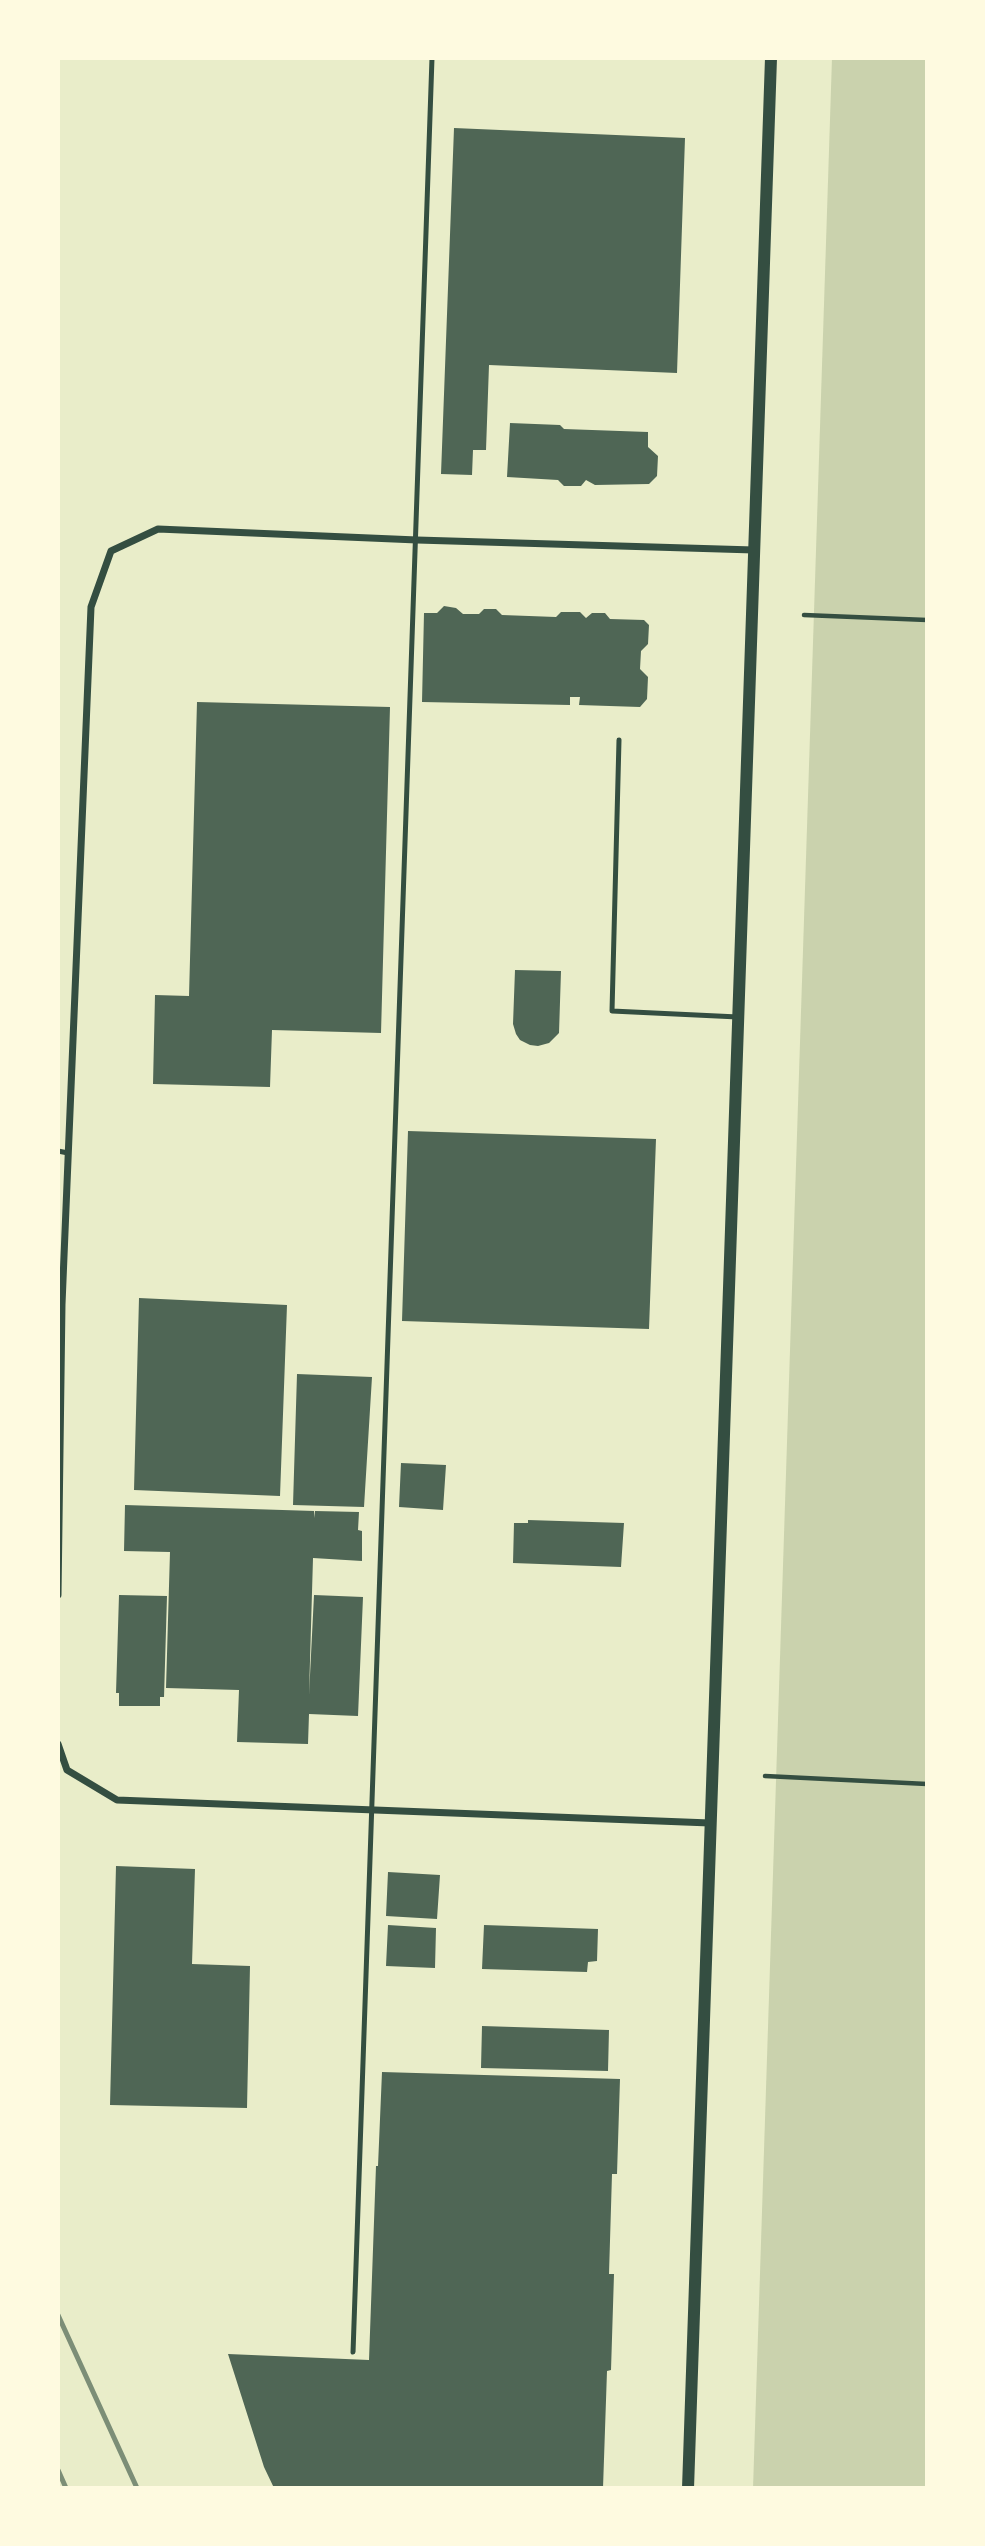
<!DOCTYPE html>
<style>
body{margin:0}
#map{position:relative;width:985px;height:2546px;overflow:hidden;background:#e9edc9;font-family:"DejaVu Sans",sans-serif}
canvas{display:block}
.frame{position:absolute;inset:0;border:60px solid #fefae0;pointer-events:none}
</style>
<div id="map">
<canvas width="985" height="2546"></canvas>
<div class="frame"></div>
</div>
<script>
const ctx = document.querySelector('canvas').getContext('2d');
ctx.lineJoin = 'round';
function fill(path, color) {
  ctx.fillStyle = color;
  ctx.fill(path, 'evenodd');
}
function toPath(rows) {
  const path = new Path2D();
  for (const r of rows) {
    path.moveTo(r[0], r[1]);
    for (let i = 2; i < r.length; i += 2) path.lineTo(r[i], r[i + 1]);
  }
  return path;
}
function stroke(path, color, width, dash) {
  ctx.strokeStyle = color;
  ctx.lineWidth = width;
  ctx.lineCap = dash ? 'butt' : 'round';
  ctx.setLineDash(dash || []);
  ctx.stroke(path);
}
const green = toPath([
 [832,58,927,58,927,2413,925,2488,753,2488]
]);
const building = toPath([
 [454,128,685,138,677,373,489,365,486,450,473,450,472,475,441,474],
 [510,423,560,425,564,429,648,432,648,447,658,456,657,476,649,484,595,485,586,480,581,486,564,486,558,480,507,477],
 [444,606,456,608,463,614,479,614,484,609,496,609,502,615,556,617,561,612,580,612,586,618,592,613,605,613,610,619,644,620,649,625,648,644,641,651,640,669,648,677,647,699,640,707,579,705,580,697,570,697,570,705,422,702,424,613,437,613],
 [197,702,390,707,381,1033,272,1030,270,1087,153,1084,155,995,189,996],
 [515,970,561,971,559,1033,549,1043,538,1046,530,1045,520,1040,516,1034,513,1024],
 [408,1131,656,1139,649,1329,402,1321],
 [139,1298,287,1305,280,1496,134,1490],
 [297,1374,372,1377,364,1507,293,1505],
 [401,1463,446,1465,443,1510,399,1507],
 [125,1505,314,1511,315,1518,315,1511,359,1512,358,1530,362,1531,362,1561,313,1558,309,1695,314,1595,363,1597,358,1716,309,1714,308,1744,237,1742,239,1690,166,1688,170,1552,124,1551],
 [528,1520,624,1523,621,1567,513,1563,514,1523,528,1523],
 [119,1595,167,1596,164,1697,160,1697,160,1706,119,1706,119,1693,116,1693],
 [116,1866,195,1869,192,1964,250,1966,247,2108,110,2105],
 [388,1872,440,1875,437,1919,386,1916],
 [388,1925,436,1928,435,1968,386,1966],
 [484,1925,598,1929,597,1961,588,1962,587,1972,482,1969],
 [482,2026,609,2030,608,2071,481,2068],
 [382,2072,620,2079,617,2174,612,2174,609,2274,614,2274,611,2370,607,2371,603,2488,274,2488,264,2467,228,2354,369,2360,376,2166,378,2166]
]);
const path = toPath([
 [804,615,927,620],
 [765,1776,927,1784]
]);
const service = toPath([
 [619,740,612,1011,738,1017],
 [58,1151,68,1153],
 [353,2352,432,58]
]);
const minor = toPath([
 [58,1595,62,1304,91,607,111,551,158,529,417,540,754,550],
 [58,1744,67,1770,117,1800,710,1823]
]);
const tertiary = toPath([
 [688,2488,771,58]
]);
const rail = toPath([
 [58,2315,137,2488],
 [58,2470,66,2488]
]);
fill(green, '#cad2ad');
fill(building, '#4f6655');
stroke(path, '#344e41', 4.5);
stroke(service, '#344e41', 5);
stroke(minor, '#344e41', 7);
stroke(tertiary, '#344e41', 12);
stroke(rail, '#7c8e77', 5);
</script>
